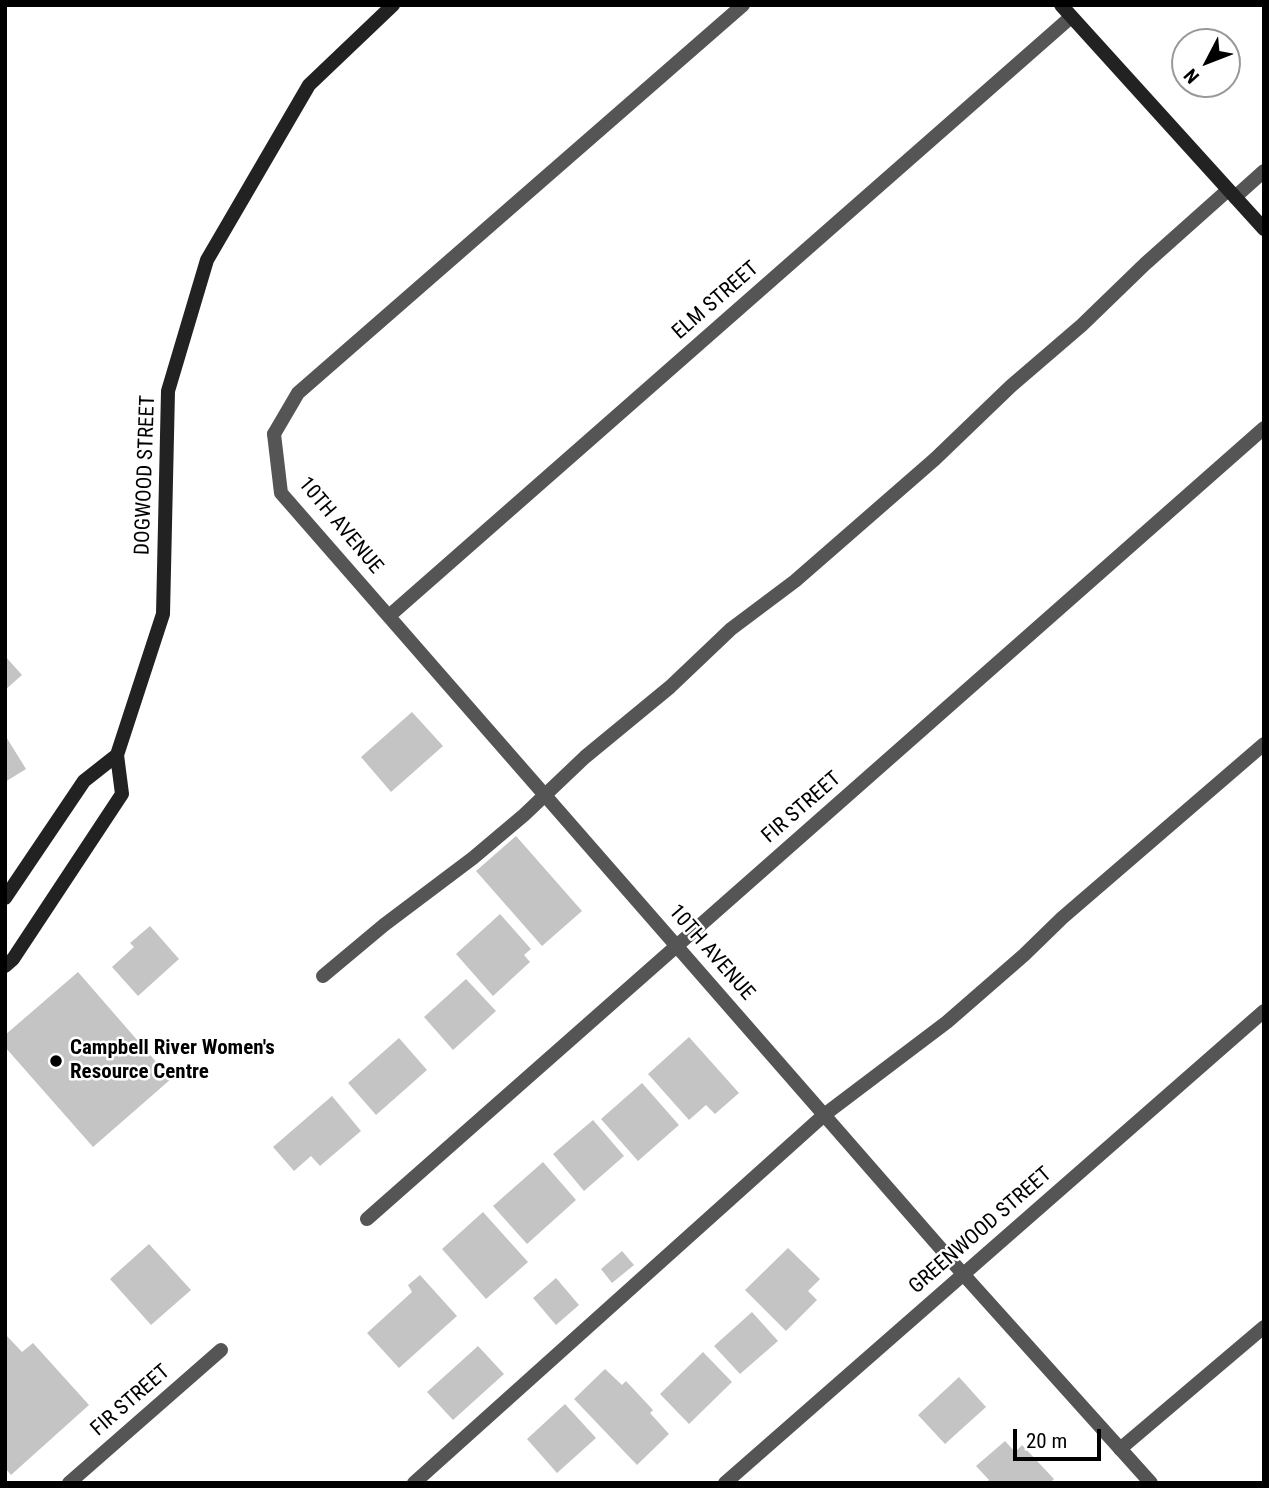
<!DOCTYPE html>
<style>
body{margin:0}
#map{position:relative;width:1269px;height:1488px;overflow:hidden;background:#fff;font-family:"Roboto Condensed",sans-serif}
canvas{display:block}
.frame{position:absolute;inset:0;border:7px solid #000;pointer-events:none}
.north{position:absolute;left:1171px;top:28px;width:70px;height:70px;box-sizing:border-box;background:#fff;border:2px solid #999;border-radius:50%;rotate:228deg;font-size:19px;font-weight:700;line-height:28px;text-align:center;color:#000}
.north::after{content:'';display:block;margin:auto;width:24px;height:32px;background:#000;clip-path:polygon(50% 0,100% 100%,50% 72%,0 100%)}
.scale{position:absolute;left:1013px;top:1429px;width:88px;height:32px;box-sizing:border-box;border:4px solid #000;border-top:0;padding-left:9px;font-size:21px;line-height:24px;white-space:nowrap;color:#000;-webkit-text-stroke:5px #fff;paint-order:stroke}
</style>
<div id="map">
<canvas width="1269" height="1488"></canvas>
<div class="frame"></div>
<div class="north">N</div>
<div class="scale">20 m</div>
</div>
<script>
const ctx = document.querySelector('canvas').getContext('2d');
ctx.lineJoin = 'round';
function fill(path, color) {
  ctx.fillStyle = color;
  ctx.fill(path, 'evenodd');
}
function toPath(rows) {
  const path = new Path2D();
  for (const r of rows) {
    path.moveTo(r[0], r[1]);
    for (let i = 2; i < r.length; i += 2) path.lineTo(r[i], r[i + 1]);
  }
  return path;
}
function stroke(path, color, width, dash) {
  ctx.strokeStyle = color;
  ctx.lineWidth = width;
  ctx.lineCap = dash ? 'butt' : 'round';
  ctx.setLineDash(dash || []);
  ctx.stroke(path);
}
function drawText(font, color, halo, rows, align = 'center') {
  ctx.font = font + ' "Roboto Condensed",sans-serif';
  ctx.lineWidth = 5;
  ctx.setLineDash([]);
  ctx.textBaseline = 'middle';
  ctx.strokeStyle = halo;
  ctx.fillStyle = color;
  for (const [text, x, y, turn = 0] of rows) {
    ctx.save();
    ctx.translate(x, y);
    ctx.rotate((+turn || 0) * Math.PI / 180);
    ctx.textAlign = isNaN(turn) ? turn : align;
    if (halo) ctx.strokeText(text, 0, 0);
    ctx.fillText(text, 0, 0);
    ctx.restore();
  }
}
const building = toPath([
 [5,656,22,675,5,690],
 [412,712,443,746,391,792,361,757],
 [5,735,26,769,5,782],
 [516,836,582,911,542,946,476,871],
 [500,914,531,949,524,955,530,962,493,996,456,954],
 [150,926,179,959,138,996,112,967,134,947,130,943],
 [78,972,171,1079,93,1147,5,1047,5,1035],
 [466,979,496,1011,453,1050,424,1017],
 [689,1037,739,1093,715,1114,706,1105,689,1120,648,1074],
 [399,1038,427,1070,376,1115,348,1083],
 [642,1083,679,1125,638,1161,601,1119],
 [332,1096,361,1131,320,1166,311,1156,294,1171,273,1147],
 [593,1120,624,1156,584,1191,553,1154],
 [543,1162,576,1200,527,1244,493,1206],
 [483,1212,528,1262,486,1299,442,1249],
 [149,1244,191,1290,151,1325,110,1279],
 [788,1248,820,1279,808,1291,817,1300,786,1331,745,1290],
 [622,1251,634,1265,612,1283,601,1269],
 [420,1275,457,1316,399,1368,367,1333,412,1292,408,1285],
 [556,1278,579,1305,556,1325,533,1298],
 [752,1312,778,1341,740,1374,714,1346],
 [5,1334,22,1352,33,1343,89,1405,11,1475,5,1468],
 [478,1346,504,1374,453,1420,427,1392],
 [703,1352,732,1382,689,1424,660,1394],
 [605,1369,622,1385,626,1381,653,1410,650,1413,669,1434,637,1465,574,1399],
 [959,1377,986,1407,945,1444,918,1415],
 [565,1404,596,1438,557,1473,527,1439],
 [1005,1441,1015,1452,1022,1445,1054,1479,1050,1483,986,1483,989,1480,976,1466]
]);
const service = toPath([
 [1235,197,1264,171],
 [274,434,298,393,743,5],
 [323,976,384,925,473,858,524,815,585,757,670,687,731,629,795,581,935,459,1011,386,1082,325,1145,264,1228,190],
 [1120,1449,1264,1327],
 [414,1483,824,1115,947,1022,1024,955,1062,918,1264,744]
]);
const minor = toPath([
 [274,434,281,493,963,1274,1151,1483],
 [389,616,1071,17],
 [367,1219,1264,428],
 [69,1483,221,1350],
 [725,1483,1264,1011]
]);
const secondary = toPath([
 [1061,5,1264,229],
 [5,898,84,781,117,755],
 [5,966,13,959,122,794,117,755,163,614,168,391,207,260,309,85,393,5]
]);
const markers = [
 [56,1061,7,"#000"]
];
const streetNames = [
 ["ELM STREET",716,301,-41],
 ["DOGWOOD STREET",146,475,-88],
 ["10TH AVENUE",340,526,50],
 ["FIR STREET",802,808,-41],
 ["10TH AVENUE",711,953,49],
 ["GREENWOOD STREET",981,1231,-41],
 ["FIR STREET",131,1401,-41]
];
const poiNames = [
 ["Campbell River Women's",70,1049],
 ["Resource Centre",70,1073]
];
fill(building, '#c4c4c4');
stroke(service, '#555', 14);
stroke(minor, '#555', 14);
stroke(secondary, '#222', 14);
for (const [x, y, r, color] of markers) {
  const dot = new Path2D();
  dot.arc(x, y, r, 0, 2 * Math.PI);
  ctx.fillStyle = color;
  ctx.fill(dot);
  stroke(dot, '#fff', 2.5);
}
drawText('21px', '#000', '#fff', streetNames);
drawText('bold 21px', '#000', '#fff', poiNames, 'left');
</script>
